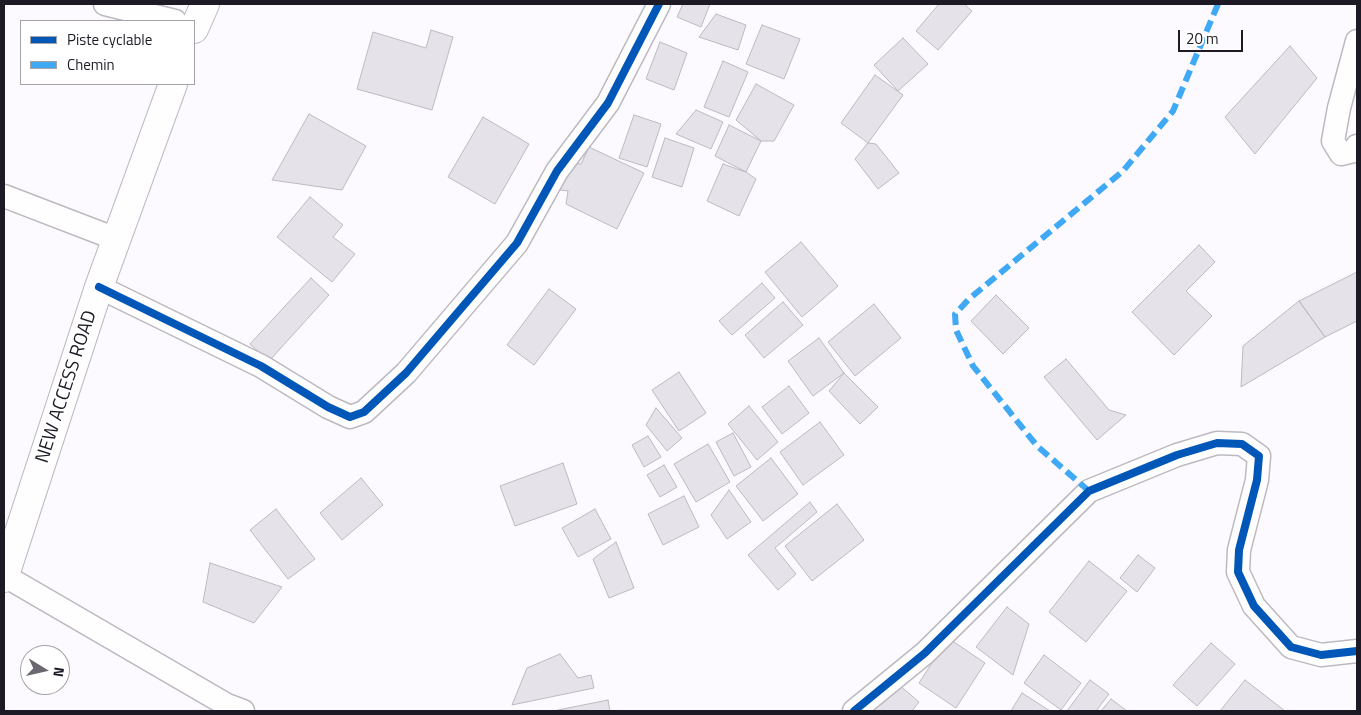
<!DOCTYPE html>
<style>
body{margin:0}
#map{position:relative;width:1361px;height:715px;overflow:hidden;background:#fcfafe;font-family:"Titillium Web",sans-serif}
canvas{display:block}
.frame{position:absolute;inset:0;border:5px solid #1e1a25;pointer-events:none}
.legend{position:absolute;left:20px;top:20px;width:175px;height:65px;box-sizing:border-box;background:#fff;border:1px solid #a5a3a8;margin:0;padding:6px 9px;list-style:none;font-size:15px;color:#1e1a25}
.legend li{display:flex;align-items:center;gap:10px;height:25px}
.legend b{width:25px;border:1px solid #a5a3a8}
.north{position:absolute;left:20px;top:645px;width:50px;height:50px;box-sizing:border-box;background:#fff;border:1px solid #a5a3a8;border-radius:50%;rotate:99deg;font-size:14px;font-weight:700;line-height:20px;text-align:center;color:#1e1a25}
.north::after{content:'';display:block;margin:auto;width:18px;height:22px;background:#6c6871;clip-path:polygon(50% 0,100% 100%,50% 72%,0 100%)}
.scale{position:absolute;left:1178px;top:30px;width:65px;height:22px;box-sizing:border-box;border:2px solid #1e1a25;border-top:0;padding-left:6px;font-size:15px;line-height:18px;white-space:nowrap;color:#1e1a25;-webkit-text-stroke:4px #fff;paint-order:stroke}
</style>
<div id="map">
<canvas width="1361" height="715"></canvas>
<div class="frame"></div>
<ul class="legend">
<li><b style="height:6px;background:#0057b8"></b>Piste cyclable</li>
<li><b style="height:6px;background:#3fa9f5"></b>Chemin</li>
</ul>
<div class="north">N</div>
<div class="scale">20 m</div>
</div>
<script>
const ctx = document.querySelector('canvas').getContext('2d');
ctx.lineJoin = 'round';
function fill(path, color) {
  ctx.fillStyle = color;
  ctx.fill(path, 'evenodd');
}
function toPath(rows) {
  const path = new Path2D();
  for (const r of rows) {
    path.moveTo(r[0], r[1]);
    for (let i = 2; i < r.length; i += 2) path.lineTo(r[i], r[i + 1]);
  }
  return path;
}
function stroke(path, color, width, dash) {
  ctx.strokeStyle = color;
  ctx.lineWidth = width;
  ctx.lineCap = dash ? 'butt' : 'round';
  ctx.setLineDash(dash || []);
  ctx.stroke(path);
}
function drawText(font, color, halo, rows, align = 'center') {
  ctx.font = font + ' "Titillium Web",sans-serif';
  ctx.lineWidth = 4.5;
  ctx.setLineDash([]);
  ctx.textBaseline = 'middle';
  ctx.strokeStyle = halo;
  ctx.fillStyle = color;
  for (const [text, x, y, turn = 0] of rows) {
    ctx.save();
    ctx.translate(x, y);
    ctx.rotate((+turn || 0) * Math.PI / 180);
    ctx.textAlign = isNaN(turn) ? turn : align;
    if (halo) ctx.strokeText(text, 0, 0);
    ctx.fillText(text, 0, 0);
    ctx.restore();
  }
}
const building = toPath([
 [683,4,710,4,701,27,677,17,683,4],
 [939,4,964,4,972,11,938,50,916,31,939,4],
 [716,14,746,25,738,50,699,37,716,14],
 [762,25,800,39,784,79,746,64,762,25],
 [431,30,453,37,432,110,357,89,373,32,426,48,431,30],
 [903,38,928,64,898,91,874,65,903,38],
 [660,42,687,53,674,90,646,79,660,42],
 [1290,46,1317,78,1255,154,1225,117,1290,46],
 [723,61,748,72,729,117,704,107,723,61],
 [875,75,903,95,868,143,841,123,875,75],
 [756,84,794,105,774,141,761,141,736,120,756,84],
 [696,110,723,122,711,149,676,134,696,110],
 [309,114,366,146,342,190,272,180,309,114],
 [634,115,661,124,647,167,619,158,634,115],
 [483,117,529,144,495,204,448,177,483,117],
 [729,125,761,141,746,172,715,156,729,125],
 [665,138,694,148,682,187,652,177,665,138],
 [868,143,876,144,899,173,878,189,855,159,868,143],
 [589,147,644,173,617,229,566,204,568,191,560,190,571,163,581,164,589,147],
 [723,164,746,172,756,179,739,216,707,201,723,164],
 [310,197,343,225,333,237,355,254,332,282,277,237,310,197],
 [801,242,838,286,802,317,765,272,801,242],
 [1199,245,1215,262,1186,291,1212,316,1174,355,1132,312,1199,245],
 [1357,272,1357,321,1325,337,1299,301,1357,272],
 [311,278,329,295,269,361,250,344,311,278],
 [762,283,775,298,732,335,719,321,762,283],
 [549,289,576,309,534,365,507,345,549,289],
 [996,295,1029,328,1003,354,971,321,996,295],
 [1299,301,1325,337,1241,387,1243,346,1299,301],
 [783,302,803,325,764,358,745,335,783,302],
 [874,304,901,338,855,376,828,342,874,304],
 [819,338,844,373,813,396,788,361,819,338],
 [1066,359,1109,410,1126,415,1097,440,1044,377,1066,359],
 [679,372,706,413,679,431,652,390,679,372],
 [844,373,878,407,860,424,829,391,844,373],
 [789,386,809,413,782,434,762,407,789,386],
 [749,406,778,442,757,460,728,424,749,406],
 [656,408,682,438,667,451,646,425,656,408],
 [820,422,844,455,803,485,780,452,820,422],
 [733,433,751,467,734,476,716,442,733,433],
 [648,436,661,457,644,467,632,445,648,436],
 [708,444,730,482,696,502,674,464,708,444],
 [771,458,798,494,763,521,736,486,771,458],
 [563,463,577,504,515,526,500,486,563,463],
 [664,465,677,487,660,497,647,475,664,465],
 [361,478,383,505,342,540,320,513,361,478],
 [729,490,751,522,727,539,711,515,729,490],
 [684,496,699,527,663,545,648,514,684,496],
 [810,502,817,512,775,548,796,574,778,590,748,555,810,502],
 [837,504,864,540,812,581,785,546,837,504],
 [276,509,315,559,288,579,250,530,276,509],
 [595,509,611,539,578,557,562,528,595,509],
 [616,542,634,588,609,598,593,559,616,542],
 [1138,555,1155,568,1137,592,1120,578,1138,555],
 [1089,561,1127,591,1086,642,1049,612,1089,561],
 [210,563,282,587,254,623,203,602,210,563],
 [1007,607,1029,624,1013,675,976,647,1007,607],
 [948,638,985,663,956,708,919,683,948,638],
 [1211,643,1235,664,1197,706,1173,685,1211,643],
 [560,654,578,678,591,675,594,688,512,705,527,668,560,654],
 [1044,655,1081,683,1061,710,1024,683,1044,655],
 [1090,680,1109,694,1096,711,1067,711,1090,680],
 [1245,680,1285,711,1220,711,1245,680],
 [898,684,919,702,912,711,867,711,898,684],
 [1022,693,1050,711,1011,711,1022,693],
 [1111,699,1127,711,1101,711,1111,699],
 [608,700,610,711,553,711,608,700]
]);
const street = toPath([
 [105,4,175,21],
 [1357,41,1339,108,1333,141,1341,154,1354,151,1357,146],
 [4,196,116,239],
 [99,287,261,366,328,407,350,417,364,412,406,373,517,243,557,171,608,103,659,4],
 [5,576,227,705,243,711],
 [854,711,925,653,1089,491,1177,455,1217,443,1242,444,1259,456,1257,480,1239,550,1238,572,1254,606,1291,647,1321,655,1357,651]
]);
const secondary = toPath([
 [194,29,205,4],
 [4,578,99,287,173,84]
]);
const quiet = toPath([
 [1089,491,1037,446,973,366,956,330,955,314,969,299,1123,171,1173,111,1218,4]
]);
const cycleway = toPath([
 [99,287,261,366,328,407,350,417,364,412,406,373,517,243,557,171,608,103,659,4],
 [854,711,925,653,1089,491,1177,455,1217,443,1242,444,1259,456,1257,480,1239,550,1238,572,1254,606,1291,647,1321,655,1357,651]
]);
const streetNames = [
 ["NEW ACCESS ROAD",67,387,-72]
];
fill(building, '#e5e2ea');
stroke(building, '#bcb9c0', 1);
stroke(street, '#bcb9c0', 25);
stroke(secondary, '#bcb9c0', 30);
stroke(street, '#fffeff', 22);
stroke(secondary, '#fffeff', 28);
stroke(quiet, '#3fa9f5', 6, [12, 6]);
stroke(cycleway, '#0057b8', 8);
drawText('19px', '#1e1a25', '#fff', streetNames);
</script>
